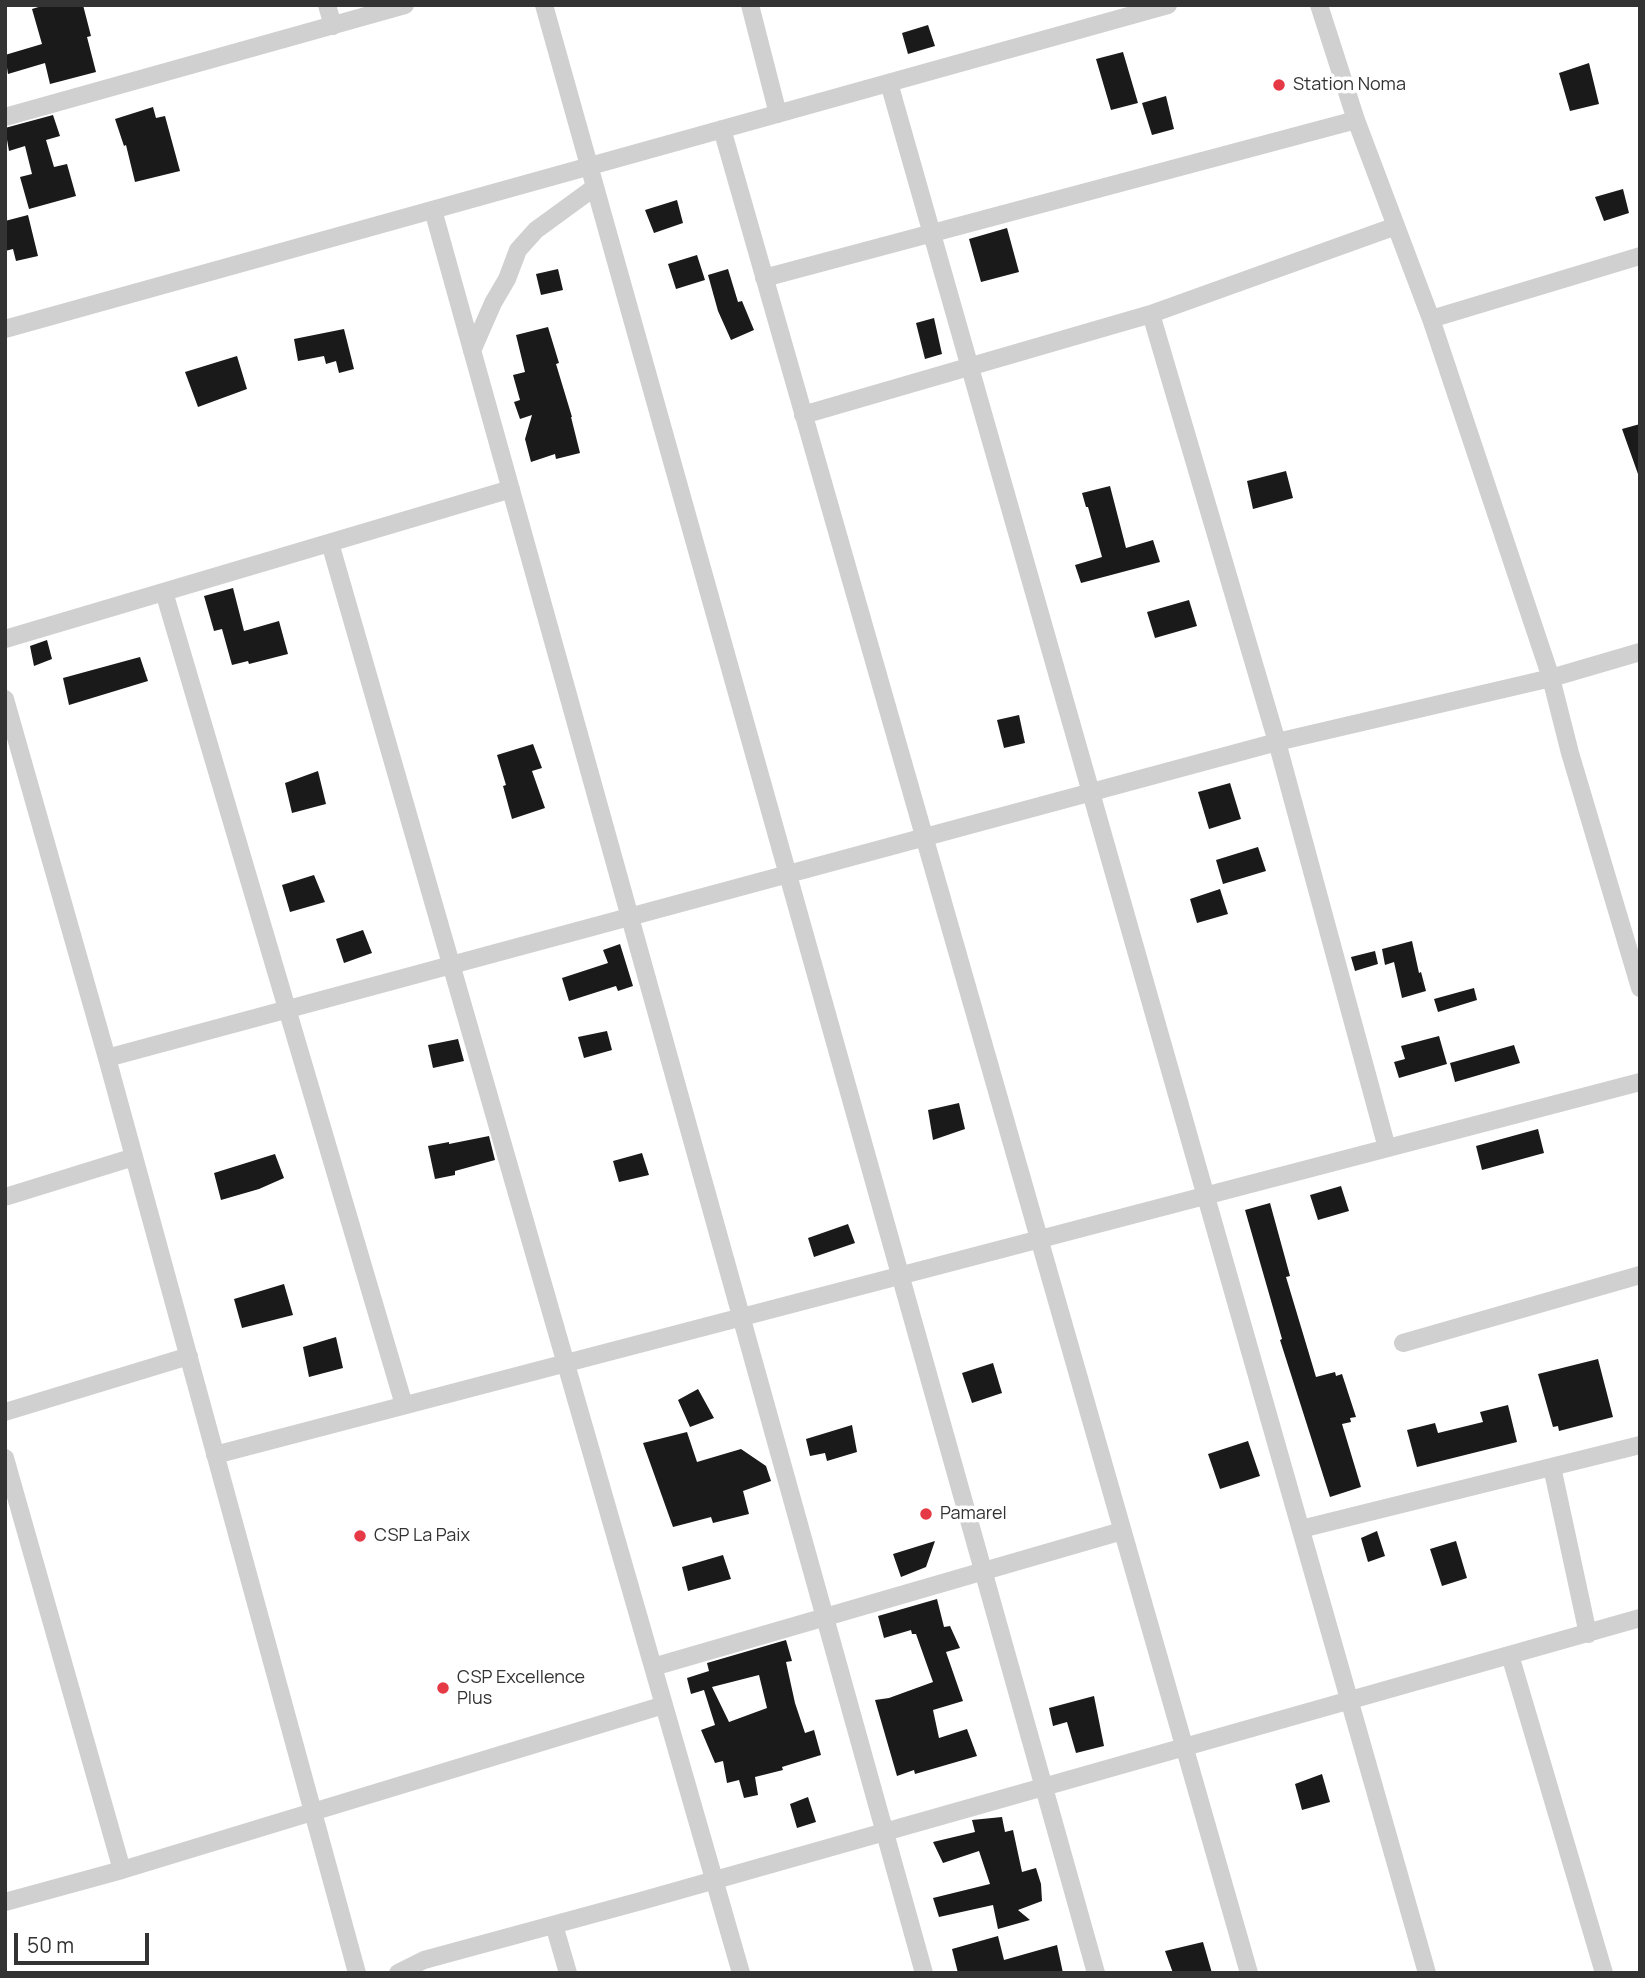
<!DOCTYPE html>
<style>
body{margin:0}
#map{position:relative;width:1645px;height:1978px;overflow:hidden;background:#fff;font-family:Manrope,sans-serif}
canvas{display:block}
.frame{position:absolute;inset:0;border:7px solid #333;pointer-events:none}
.scale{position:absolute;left:14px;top:1933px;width:135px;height:32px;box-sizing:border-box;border:4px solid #333;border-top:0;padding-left:9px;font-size:21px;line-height:24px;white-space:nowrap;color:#333;-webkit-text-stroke:5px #fff;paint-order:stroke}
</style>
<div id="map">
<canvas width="1645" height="1978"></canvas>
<div class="frame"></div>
<div class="scale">50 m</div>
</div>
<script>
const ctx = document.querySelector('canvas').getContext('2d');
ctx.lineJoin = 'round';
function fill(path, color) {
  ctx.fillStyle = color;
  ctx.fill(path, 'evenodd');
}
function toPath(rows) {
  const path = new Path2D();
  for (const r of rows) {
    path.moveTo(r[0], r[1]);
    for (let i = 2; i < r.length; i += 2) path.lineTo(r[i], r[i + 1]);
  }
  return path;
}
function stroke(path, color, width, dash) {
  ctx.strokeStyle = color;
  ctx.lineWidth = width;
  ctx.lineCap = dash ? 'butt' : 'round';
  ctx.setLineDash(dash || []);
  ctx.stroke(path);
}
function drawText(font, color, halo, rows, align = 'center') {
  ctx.font = font + ' Manrope,sans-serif';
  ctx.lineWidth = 7;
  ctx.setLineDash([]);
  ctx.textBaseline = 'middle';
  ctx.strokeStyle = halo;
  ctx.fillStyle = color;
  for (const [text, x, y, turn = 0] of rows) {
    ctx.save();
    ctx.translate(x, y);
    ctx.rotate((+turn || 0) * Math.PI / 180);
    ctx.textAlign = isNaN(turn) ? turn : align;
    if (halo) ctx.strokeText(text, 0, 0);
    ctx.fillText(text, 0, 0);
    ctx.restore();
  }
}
const building = toPath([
 [45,5,83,5,91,36,87,37,96,72,50,84,45,63,8,74,5,55,42,44,32,9],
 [928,25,935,46,908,54,902,33],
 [1123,52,1138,103,1111,110,1096,59],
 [1589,63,1599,104,1570,111,1559,73],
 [1166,96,1174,129,1152,135,1142,103],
 [153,107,156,118,165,116,180,171,135,182,126,145,124,146,115,119],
 [53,115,60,136,46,140,54,167,67,164,76,196,29,209,20,177,32,174,25,146,9,151,5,128],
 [1623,189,1629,213,1604,221,1595,197],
 [677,200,683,223,654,233,645,210],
 [28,215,38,256,16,261,13,249,5,251,5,221],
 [1007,228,1019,272,981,282,969,239],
 [697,255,705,280,676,289,668,264],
 [558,269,563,290,541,295,536,274],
 [728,269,738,302,742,301,754,330,731,340,718,311,708,275],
 [934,318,942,354,925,359,916,323],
 [548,327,559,363,556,364,572,417,571,417,580,453,556,459,555,454,531,462,525,439,532,415,520,419,514,402,520,400,513,375,525,372,516,335],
 [344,329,354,369,339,373,336,361,326,364,324,356,298,361,294,339],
 [237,356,247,389,198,407,185,372],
 [1640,424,1640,474,1638,474,1622,429],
 [1286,471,1293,498,1253,509,1247,481],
 [1110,486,1126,548,1153,540,1160,562,1081,583,1075,565,1102,557,1088,507,1086,507,1082,493],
 [233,588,244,631,279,621,288,654,249,664,248,661,232,665,222,629,214,631,204,596],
 [1189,600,1197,626,1155,638,1147,612],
 [47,640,52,659,34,666,30,646],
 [140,657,148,681,69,705,63,678],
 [1019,715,1025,743,1004,748,997,720],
 [533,744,542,768,532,771,545,808,512,819,503,786,506,785,497,755],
 [318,771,326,804,292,813,285,783],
 [1230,783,1241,819,1209,829,1198,792],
 [1258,847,1266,871,1223,884,1216,860],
 [314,875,325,902,290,912,282,885],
 [1220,889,1228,914,1197,923,1190,899],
 [363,930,372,953,344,963,336,939],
 [1412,941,1419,973,1421,972,1426,991,1402,998,1394,962,1385,965,1382,949],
 [620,944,633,986,618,991,616,986,569,1001,562,978,608,963,603,950],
 [1375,951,1378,964,1355,971,1351,957],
 [1474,988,1477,1000,1438,1012,1434,999],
 [607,1031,612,1050,584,1058,578,1037],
 [1439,1036,1447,1064,1399,1078,1394,1062,1405,1059,1401,1046],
 [458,1039,464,1061,433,1068,428,1045],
 [1514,1045,1520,1063,1455,1082,1450,1063],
 [959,1103,965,1129,933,1140,928,1110],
 [1538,1129,1544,1153,1482,1170,1476,1146],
 [489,1136,495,1160,455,1171,455,1175,435,1179,428,1146,449,1142,449,1144],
 [642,1153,649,1175,619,1182,613,1161],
 [275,1154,284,1178,259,1189,221,1200,214,1173],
 [1341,1186,1349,1211,1318,1220,1310,1195],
 [1270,1203,1290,1276,1286,1277,1316,1377,1335,1372,1336,1376,1342,1374,1356,1417,1350,1418,1351,1422,1342,1424,1361,1487,1330,1497,1280,1340,1282,1339,1245,1210],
 [848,1224,855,1243,814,1257,808,1238],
 [284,1284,293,1315,242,1328,234,1299],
 [336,1337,343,1368,309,1377,303,1347],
 [1598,1359,1613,1417,1559,1431,1558,1426,1553,1427,1538,1374],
 [993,1363,1002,1393,972,1403,962,1373],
 [698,1389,714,1418,690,1427,678,1400],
 [1508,1405,1517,1442,1417,1467,1407,1430,1435,1423,1438,1433,1483,1422,1480,1412],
 [852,1425,857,1452,827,1461,825,1453,810,1456,806,1439],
 [687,1432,697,1462,741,1449,766,1466,771,1481,743,1491,749,1514,713,1523,711,1517,673,1527,643,1443],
 [1248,1441,1260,1476,1220,1489,1208,1454],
 [1377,1531,1385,1556,1368,1562,1361,1538],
 [935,1541,926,1567,901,1577,893,1554],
 [1456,1541,1467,1578,1442,1586,1430,1549],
 [723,1555,731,1579,688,1591,682,1567],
 [937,1599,944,1627,950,1626,960,1648,946,1652,963,1701,933,1710,939,1738,967,1729,977,1756,915,1774,914,1770,897,1776,875,1700,889,1698,933,1682,916,1634,912,1634,911,1630,884,1638,878,1616],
 [786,1640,792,1661,786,1662,795,1703,805,1733,814,1730,821,1755,782,1767,783,1770,755,1777,758,1795,744,1798,739,1780,727,1783,723,1761,715,1763,701,1730,715,1725,704,1690,691,1694,687,1678,709,1671,707,1663],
 [759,1675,767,1708,729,1722,712,1687],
 [1094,1696,1104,1746,1076,1753,1067,1722,1053,1726,1049,1708],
 [1322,1774,1330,1802,1302,1810,1295,1784],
 [808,1797,816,1822,797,1828,790,1804],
 [1002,1817,1005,1832,1013,1830,1022,1872,1036,1868,1041,1884,1042,1901,1018,1910,1030,1920,998,1929,993,1905,939,1917,933,1898,990,1884,979,1851,943,1863,933,1842,975,1832,972,1820],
 [998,1936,1004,1960,1057,1945,1063,1973,958,1973,952,1949],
 [1203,1942,1212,1973,1173,1973,1165,1951]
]);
const minor = toPath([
 [327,5,333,26],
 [544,5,1096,1973],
 [750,5,778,114],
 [1319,5,1356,120,1431,319,1551,678,1570,753,1640,988],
 [889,83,1427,1973],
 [5,117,405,5],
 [722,129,1249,1973],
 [433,210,924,1973],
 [764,278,1356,120],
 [1151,314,1277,742,1387,1148],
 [1431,319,1640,256],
 [5,329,1168,5],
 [472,351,493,303,507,279,518,250,536,230,595,187],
 [803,415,1151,314,1396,226],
 [330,543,741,1973],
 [164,592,404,1405],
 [5,639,511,489],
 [5,699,107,1058,357,1973],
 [107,1058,1277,742,1551,678,1640,652],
 [5,1197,134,1157],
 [1403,1343,1640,1275],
 [5,1412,189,1356],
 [215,1455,1640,1082],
 [5,1458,122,1870],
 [1552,1467,1588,1634],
 [1301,1529,1640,1445],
 [1510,1655,1604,1973],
 [653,1667,1122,1531],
 [5,1902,122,1870,664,1705],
 [554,1925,568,1973],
 [398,1973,424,1960,641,1901,1640,1618]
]);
const markers = [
 [1279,85,7,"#e63946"],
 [926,1514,7,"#e63946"],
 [360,1536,7,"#e63946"],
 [443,1688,7,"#e63946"]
];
const poiNames = [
 ["Station Noma",1293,85],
 ["Pamarel",940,1514],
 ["CSP La Paix",374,1536],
 ["CSP Excellence",457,1678],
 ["Plus",457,1699]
];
fill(building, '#1a1a1a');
stroke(minor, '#d0d0d0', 18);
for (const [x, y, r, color] of markers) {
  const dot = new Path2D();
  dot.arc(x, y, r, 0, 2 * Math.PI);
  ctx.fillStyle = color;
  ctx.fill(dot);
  stroke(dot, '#fff', 2.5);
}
drawText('18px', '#333', '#fff', poiNames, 'left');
</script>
